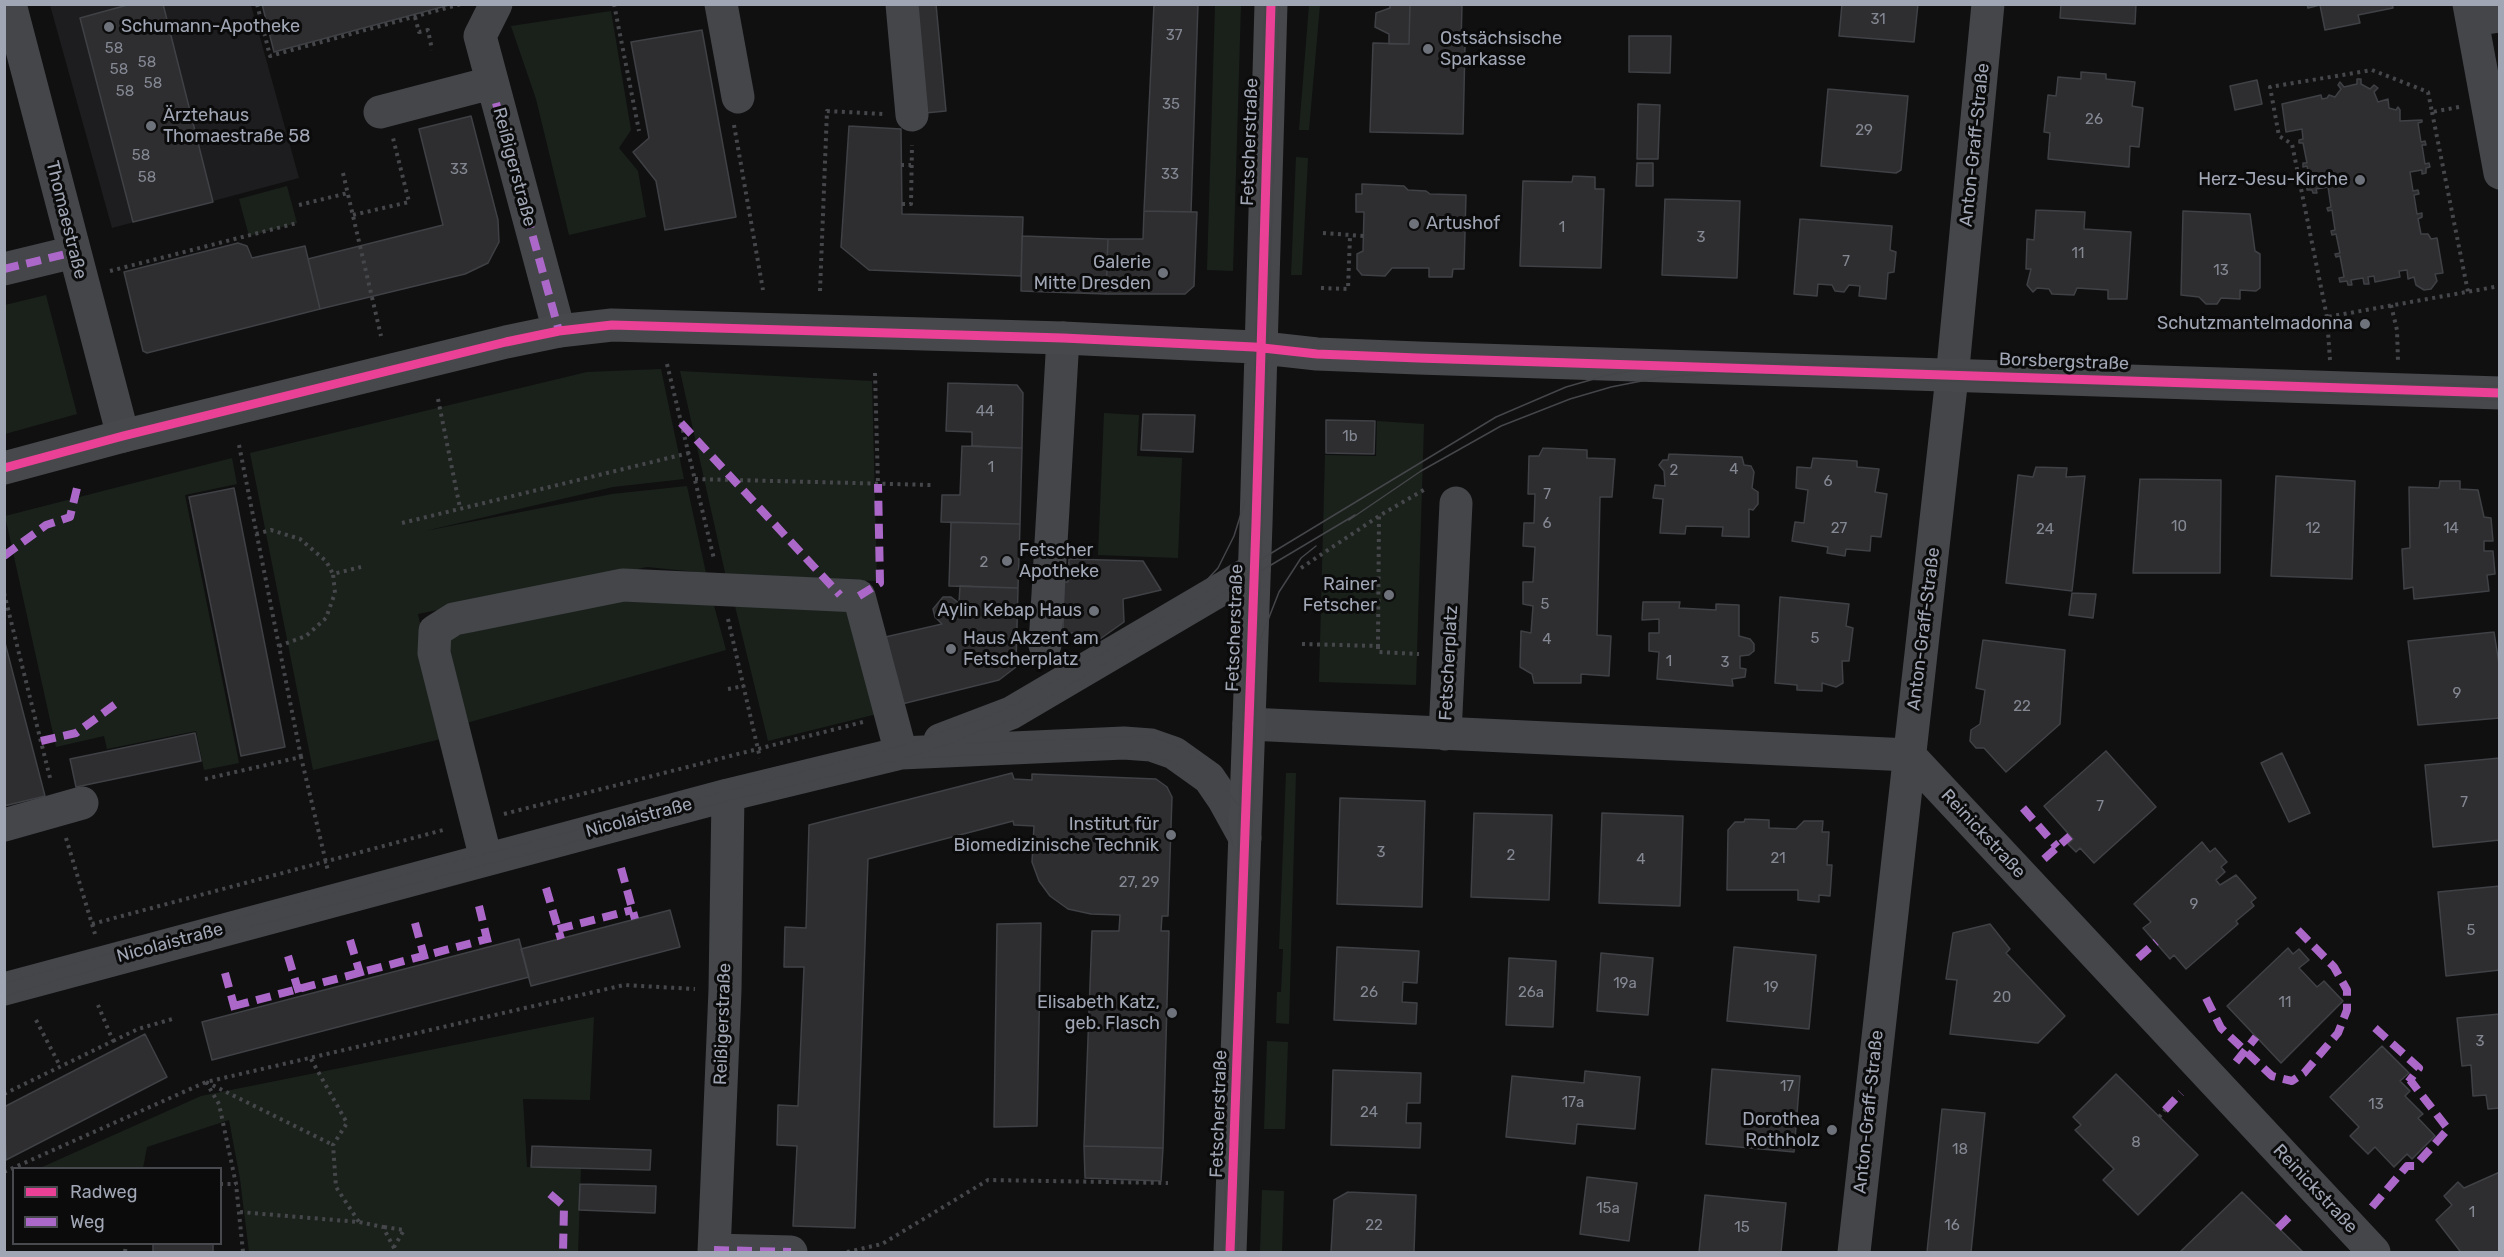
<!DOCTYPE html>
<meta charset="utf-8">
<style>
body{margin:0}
#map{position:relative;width:2504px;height:1257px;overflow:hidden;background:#101011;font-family:Rubik,sans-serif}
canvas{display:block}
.frame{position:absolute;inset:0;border:6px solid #a0a6b4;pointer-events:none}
.legend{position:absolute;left:12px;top:1167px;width:210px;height:78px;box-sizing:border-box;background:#0b0b0c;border:2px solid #47494f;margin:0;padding:8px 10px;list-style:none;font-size:18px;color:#a0a6b4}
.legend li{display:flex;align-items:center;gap:12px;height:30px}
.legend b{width:30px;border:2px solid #47494f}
</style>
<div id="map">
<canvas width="2504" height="1257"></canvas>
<div class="frame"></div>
<ul class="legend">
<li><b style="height:8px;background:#ea4096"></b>Radweg</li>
<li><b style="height:8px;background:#ac68c9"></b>Weg</li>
</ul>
</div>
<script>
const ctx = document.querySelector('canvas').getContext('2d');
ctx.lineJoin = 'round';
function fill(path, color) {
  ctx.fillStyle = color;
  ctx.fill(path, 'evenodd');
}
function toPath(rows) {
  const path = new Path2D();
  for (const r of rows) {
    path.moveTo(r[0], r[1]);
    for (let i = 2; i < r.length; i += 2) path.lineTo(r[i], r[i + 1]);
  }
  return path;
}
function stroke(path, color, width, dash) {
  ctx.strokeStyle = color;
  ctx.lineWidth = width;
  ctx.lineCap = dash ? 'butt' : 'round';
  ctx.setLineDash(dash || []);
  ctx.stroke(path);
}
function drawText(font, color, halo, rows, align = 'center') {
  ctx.font = font + ' Rubik,sans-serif';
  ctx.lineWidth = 6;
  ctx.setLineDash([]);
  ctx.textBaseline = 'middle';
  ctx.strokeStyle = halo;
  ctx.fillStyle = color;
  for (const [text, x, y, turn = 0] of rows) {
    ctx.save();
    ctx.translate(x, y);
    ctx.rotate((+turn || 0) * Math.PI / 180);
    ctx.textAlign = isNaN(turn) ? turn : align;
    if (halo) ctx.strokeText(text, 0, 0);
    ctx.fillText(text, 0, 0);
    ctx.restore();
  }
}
const built = toPath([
 [50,5,251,5,299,178,112,228]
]);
const green = toPath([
 [1215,5,1241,5,1233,271,1207,270],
 [1309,5,1320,5,1309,130,1299,130],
 [611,11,631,130,619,148,638,171,646,217,569,235,536,99,511,26],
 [1296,157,1308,158,1302,275,1291,275],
 [287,186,297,223,249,236,239,199],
 [46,295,77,414,5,434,5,305],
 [661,369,684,479,613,487,425,531,612,494,687,486,706,573,647,567,418,614,445,738,313,770,250,453,587,372],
 [680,371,872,381,877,581,726,577],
 [1104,413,1139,415,1137,456,1182,458,1178,558,1098,555],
 [1377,421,1424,424,1416,685,1319,682,1325,455,1376,456],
 [232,458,237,484,185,495,239,763,204,770,196,731,107,749,104,736,56,747,5,516],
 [613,598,712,598,726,650,463,724,444,665,451,637],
 [734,602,852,611,881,713,768,741],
 [1286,773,1296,773,1289,1024,1276,1023,1277,992,1281,992,1283,949,1279,949],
 [594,1017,590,1100,523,1099,527,1167,581,1168,578,1252,249,1252,240,1179,229,1120,147,1147,143,1168,40,1168,201,1096],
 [1267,1041,1288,1042,1285,1129,1264,1129],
 [1262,1190,1284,1191,1282,1252,1260,1252]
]);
const building = toPath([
 [131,4,163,4,213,202,133,222,80,18,131,4],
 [262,4,453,4,274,52,262,4],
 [915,4,936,4,946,111,925,113,915,4],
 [1154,4,1198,4,1191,212,1144,211,1154,4],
 [1390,4,1410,4,1409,44,1389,44,1389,34,1375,27,1376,13,1390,8,1390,4],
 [1410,4,1462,4,1461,45,1465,46,1463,134,1370,132,1373,43,1409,44,1410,4],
 [1842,4,1918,4,1914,42,1839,36,1842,4],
 [2061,4,2136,4,2135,24,2060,18,2061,4],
 [2307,4,2392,4,2393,8,2358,15,2360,23,2325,30,2320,5,2308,8,2307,4],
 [702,30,736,217,665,230,656,181,633,152,649,138,631,42,702,30],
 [1629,36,1671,36,1670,73,1629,72,1629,36],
 [2081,72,2106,74,2106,79,2135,82,2132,106,2143,108,2139,147,2130,146,2129,167,2048,159,2050,133,2044,132,2048,95,2056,96,2058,77,2081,79,2081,72],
 [2357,79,2361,79,2361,84,2370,89,2374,85,2378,88,2374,92,2378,102,2388,99,2389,108,2396,110,2398,107,2400,110,2400,121,2422,120,2422,122,2418,123,2421,142,2425,141,2426,145,2422,145,2425,164,2429,163,2430,167,2426,168,2426,173,2422,174,2422,170,2410,172,2413,191,2418,190,2419,194,2414,195,2417,214,2422,213,2422,217,2418,219,2421,234,2428,234,2431,239,2437,238,2443,273,2435,274,2437,281,2431,289,2424,290,2416,285,2414,277,2408,279,2407,270,2399,271,2400,277,2375,282,2374,276,2368,277,2369,284,2364,284,2363,278,2351,280,2352,285,2348,285,2347,281,2340,282,2339,278,2344,277,2340,256,2336,257,2335,254,2340,253,2336,234,2332,235,2331,231,2335,230,2332,210,2328,211,2327,208,2331,207,2328,187,2316,189,2317,193,2313,193,2312,190,2307,190,2307,186,2311,186,2307,166,2303,167,2303,163,2307,163,2303,143,2299,143,2299,140,2303,139,2302,129,2286,132,2282,104,2321,95,2322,99,2327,98,2329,95,2335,97,2341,89,2338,85,2340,82,2344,87,2357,84,2357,79],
 [2257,80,2262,104,2235,110,2230,86,2257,80],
 [1828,89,1908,96,1901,170,1896,173,1821,166,1828,89],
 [1638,104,1660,105,1658,159,1637,159,1638,104],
 [471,116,498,220,499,242,488,263,465,274,320,309,308,259,443,225,419,129,471,116],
 [849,126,901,129,902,214,1023,217,1021,276,869,270,841,247,849,126],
 [1637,163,1653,163,1653,186,1636,186,1637,163],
 [1573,176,1595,177,1595,189,1604,189,1601,268,1520,266,1523,181,1572,182,1573,176],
 [1362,184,1404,186,1408,190,1426,191,1430,194,1466,195,1464,269,1453,269,1452,277,1429,277,1429,268,1392,268,1385,276,1362,275,1357,269,1357,254,1363,251,1364,212,1356,212,1356,194,1362,194,1362,184],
 [1665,199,1740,201,1737,278,1662,275,1665,199],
 [2036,210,2085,212,2084,229,2131,232,2127,299,2108,299,2108,290,2077,288,2074,295,2052,294,2049,289,2037,288,2033,292,2027,285,2031,269,2026,269,2027,239,2034,240,2036,210],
 [1144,211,1197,212,1194,286,1185,294,1106,294,1108,239,1143,239,1144,211],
 [2183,211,2250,214,2255,251,2260,254,2260,288,2256,291,2240,290,2240,299,2221,298,2217,304,2206,304,2199,297,2181,295,2183,211],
 [1800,219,1892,226,1890,250,1896,252,1894,272,1888,273,1886,299,1859,296,1860,286,1849,285,1844,292,1835,291,1832,285,1818,284,1817,296,1794,294,1800,219],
 [1022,236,1108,239,1106,294,1021,291,1022,236],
 [238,243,247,246,252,258,305,246,320,309,147,353,143,351,124,272,238,243],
 [948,383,1017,385,1023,393,1022,448,972,446,972,432,946,431,948,383],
 [1143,414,1195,415,1193,452,1141,450,1143,414],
 [1326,420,1375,421,1374,454,1326,453,1326,420],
 [962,446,1022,448,1020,524,941,522,942,495,960,495,962,446],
 [1543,448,1587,450,1587,458,1615,459,1612,497,1600,497,1597,635,1611,636,1609,676,1581,674,1581,683,1534,683,1532,674,1520,667,1521,631,1531,633,1533,606,1523,604,1523,582,1533,582,1535,547,1523,546,1524,523,1534,523,1535,494,1528,494,1529,456,1539,456,1543,448],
 [1669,454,1742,457,1744,465,1751,466,1754,472,1752,488,1758,492,1758,504,1753,510,1749,509,1749,537,1722,536,1723,527,1686,526,1685,534,1660,533,1663,499,1653,498,1655,485,1665,486,1664,471,1659,465,1663,460,1668,460,1669,454],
 [1813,458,1857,461,1857,467,1879,469,1875,492,1887,494,1881,537,1871,536,1870,551,1846,549,1845,556,1827,553,1828,547,1792,541,1795,522,1804,523,1808,490,1796,488,1797,467,1811,468,1813,458],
 [2036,467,2067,468,2066,477,2085,476,2072,591,2006,583,2018,475,2033,477,2036,467],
 [2276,476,2355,481,2352,579,2271,576,2276,476],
 [2140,479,2221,480,2220,573,2133,573,2140,479],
 [2440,481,2460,481,2460,489,2478,490,2484,517,2491,518,2493,541,2484,541,2484,551,2493,551,2495,574,2487,575,2489,591,2414,599,2413,587,2404,589,2402,549,2410,548,2409,487,2439,488,2440,481],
 [234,488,285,747,241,756,189,497,234,488],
 [951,522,1020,524,1018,588,949,586,951,522],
 [1069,559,1143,561,1161,590,1123,599,1124,622,1100,639,1096,640,1096,633,1063,633,1064,582,1068,582,1069,559],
 [960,586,1018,588,1016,667,999,680,898,705,881,638,942,624,935,617,933,609,943,597,951,597,959,603,960,586],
 [2072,593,2096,594,2093,618,2069,615,2072,593],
 [1780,597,1849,604,1846,626,1853,628,1849,661,1842,661,1843,683,1836,687,1822,683,1822,691,1797,690,1797,685,1775,683,1780,597],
 [1643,602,1680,602,1679,608,1716,610,1716,604,1739,605,1739,636,1750,639,1754,644,1754,651,1749,655,1740,656,1740,668,1746,669,1745,677,1732,679,1733,686,1657,679,1659,652,1649,651,1649,633,1659,633,1659,619,1642,620,1643,602],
 [2494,632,2500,670,2500,718,2418,725,2408,641,2494,632],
 [4,639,45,796,4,806,4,639],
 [1983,640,2065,650,2060,724,2006,772,1984,748,1976,748,1970,741,1971,730,1980,724,1985,690,1976,688,1983,640],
 [195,733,201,761,76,787,70,759,195,733],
 [2106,751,2156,807,2094,863,2080,848,2076,852,2068,844,2073,839,2044,806,2106,751],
 [2282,753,2310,813,2289,822,2261,763,2282,753],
 [2500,758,2500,840,2433,847,2425,765,2500,758],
 [1012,773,1014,779,1032,780,1032,774,1156,779,1167,787,1172,797,1168,916,1162,916,1161,931,1169,931,1163,1148,1084,1146,1092,931,1119,931,1120,915,1091,914,1068,909,1050,896,1039,881,1032,862,1034,826,1014,825,1013,821,868,859,855,1228,793,1226,797,1146,777,1145,778,1105,798,1106,804,967,784,967,785,927,806,928,809,825,1012,773],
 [1340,798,1425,801,1422,907,1337,904,1340,798],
 [1474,813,1552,815,1549,900,1471,897,1474,813],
 [1602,813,1683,816,1680,906,1599,903,1602,813],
 [1745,819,1769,820,1769,828,1796,829,1804,821,1823,821,1822,832,1829,832,1827,865,1832,865,1830,896,1819,895,1819,902,1798,900,1798,890,1727,890,1728,830,1735,822,1744,822,1745,819],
 [2202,842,2210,852,2215,848,2227,862,2221,867,2225,872,2216,880,2220,885,2236,875,2256,898,2251,902,2254,906,2236,921,2238,924,2186,969,2174,955,2170,959,2143,928,2151,922,2134,904,2202,842],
 [2500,886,2500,970,2446,976,2438,892,2500,886],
 [670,910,680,947,531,986,521,949,670,910],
 [1041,923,1037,1126,994,1127,997,924,1041,923],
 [1990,924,2010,949,2006,953,2065,1016,2038,1043,1950,1034,1957,980,1946,979,1953,933,1990,924],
 [519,939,529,977,212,1060,202,1022,519,939],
 [1337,947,1419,951,1417,983,1403,982,1402,1002,1417,1003,1416,1024,1334,1020,1337,947],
 [1734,947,1816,955,1809,1029,1727,1021,1734,947],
 [2288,948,2293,954,2299,949,2309,960,2299,968,2317,987,2324,981,2343,1001,2281,1063,2227,1006,2288,948],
 [1601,953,1653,958,1648,1015,1597,1011,1601,953],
 [1509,958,1556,961,1553,1027,1506,1025,1509,958],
 [2500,1014,2500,1108,2488,1109,2486,1095,2473,1096,2471,1065,2462,1066,2457,1018,2500,1014],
 [145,1034,167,1077,6,1160,4,1107,145,1034],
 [2382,1046,2409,1073,2400,1081,2410,1091,2405,1096,2423,1114,2418,1118,2435,1136,2412,1159,2407,1154,2394,1167,2375,1147,2368,1154,2350,1136,2359,1127,2330,1097,2382,1046],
 [1712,1069,1800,1076,1794,1152,1706,1144,1712,1069],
 [1333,1070,1421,1073,1420,1103,1407,1103,1406,1123,1421,1123,1420,1148,1331,1145,1333,1070],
 [1585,1071,1640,1077,1635,1129,1577,1124,1575,1144,1506,1137,1512,1076,1584,1083,1585,1071],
 [2116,1074,2198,1155,2138,1215,2103,1180,2114,1169,2075,1130,2081,1125,2073,1117,2116,1074],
 [1942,1109,1985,1113,1971,1252,1927,1252,1942,1109],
 [532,1146,651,1150,650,1170,531,1167,532,1146],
 [1084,1146,1163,1148,1161,1181,1085,1178,1084,1146],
 [2500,1172,2500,1252,2458,1252,2460,1251,2436,1220,2452,1205,2444,1196,2458,1182,2464,1188,2500,1172],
 [1587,1177,1637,1183,1629,1241,1580,1234,1587,1177],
 [580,1184,656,1186,655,1213,579,1210,580,1184],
 [1348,1192,1416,1195,1414,1252,1331,1252,1334,1200,1348,1192],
 [2242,1192,2303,1252,2180,1252,2242,1192],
 [1705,1195,1786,1203,1781,1252,1699,1252,1705,1195],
 [153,1244,213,1244,213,1252,153,1252,153,1244]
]);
const path = toPath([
 [257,4,270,56,461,4],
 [614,4,639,131],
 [415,17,419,32,428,30,432,50],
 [2432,112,2468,292],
 [734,125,763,290],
 [901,165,911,165],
 [343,173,381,336],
 [902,204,911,204,912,145],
 [299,205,348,193],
 [353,215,409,202,393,138],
 [1323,233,1364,236],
 [110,271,297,223],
 [1321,288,1348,289,1350,236],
 [820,291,827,111,883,114],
 [2391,305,2397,330,2398,361],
 [2327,317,2292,144,2279,136,2270,87,2372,70,2428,92,2432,112,2459,107],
 [2330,360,2327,317,2500,286],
 [667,364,714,559],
 [875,373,878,484],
 [438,399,460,508],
 [239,445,301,757],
 [695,479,932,485],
 [402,523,689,453],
 [256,534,271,530,300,539,326,561,333,574],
 [1301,568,1379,516,1427,488],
 [4,593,51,782],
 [728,619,760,758],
 [1302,644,1378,646,1379,516],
 [279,646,306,636,326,618,335,593,333,574,361,567],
 [1378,646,1378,652,1419,654],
 [728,689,744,686],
 [205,779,301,757,328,871],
 [504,814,863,722],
 [66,838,95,934],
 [92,924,447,829],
 [36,1020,60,1066],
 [113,1041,138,1029,176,1018],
 [311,1059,347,1123,333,1145,336,1187,359,1222],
 [206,1082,219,1104,236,1184,243,1252],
 [206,1082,333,1145],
 [4,1094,113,1041,98,1005],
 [2159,1117,2165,1110],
 [4,1172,206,1082,624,985,695,989],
 [220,1184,236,1184],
 [240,1212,359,1222,383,1227,396,1252],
 [384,1227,404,1230,394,1247],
 [125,1252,126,1244],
 [847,1252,882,1244,988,1180,1168,1183]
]);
const minor = toPath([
 [10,4,123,436],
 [496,4,480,36,559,331],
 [721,4,738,97],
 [902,4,912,115],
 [2469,4,2500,173],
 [2472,20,2500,16],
 [380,112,491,83],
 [4,269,74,252],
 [1045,645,1063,338],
 [1249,724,1909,755,2374,1252],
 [1445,734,1456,503],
 [940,740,1011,713,1254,570],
 [4,825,82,803],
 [486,859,434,653,435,631,454,619,623,585,859,596,901,753],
 [4,989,728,795,901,753,1124,743,1151,745,1174,753,1209,778,1224,800,1245,838],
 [714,1250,791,1252],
 [714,1252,725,990,728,795],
 [1854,1252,1953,368,1988,4]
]);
const major = toPath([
 [4,468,123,436,506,342,559,331,612,325,1063,338,1254,347,1317,354,1418,358,2500,393],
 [1230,1252,1256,524,1271,4]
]);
const tram = toPath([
 [1349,520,1421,471,1501,426,1570,399,1611,387,1662,377,1714,373,2500,400],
 [1192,596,1218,568,1234,536,1245,501],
 [1257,648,1279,592,1301,558,1316,546],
 [966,743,1152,736,1189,751,1208,765,1238,805],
 [922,758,1013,753,1122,750,1149,753,1174,764,1194,776,1208,791,1225,816,1233,846],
 [4,983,256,913,890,749,981,719,1017,703,1217,586,1496,417,1566,387,1608,375,1664,365,1714,361,2500,386],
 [4,996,151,953,728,801,903,759,949,744,1014,718,1355,515],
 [1223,1252,1252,469,1265,4],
 [1238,1252,1279,4]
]);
const quiet = toPath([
 [496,103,559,331],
 [4,269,74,252],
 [681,423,840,595],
 [4,556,46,525,70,517,77,488],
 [859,596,880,583,878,484],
 [41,741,76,733,121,700],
 [2023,808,2057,847],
 [2044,859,2070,836],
 [621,868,635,919],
 [546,888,561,939],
 [479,906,489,947],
 [415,923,426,963],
 [558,929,632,910],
 [350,940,362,980],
 [288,956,300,996],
 [2138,958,2156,942],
 [225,973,236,1013],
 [2206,998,2221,1028,2272,1076,2292,1081,2304,1073,2338,1033,2347,1010,2347,990,2334,967,2294,926],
 [234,1006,487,939],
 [2375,1028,2419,1068,2410,1080],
 [2236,1062,2256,1037],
 [2165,1110,2181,1093],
 [550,1194,564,1206,563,1252],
 [2372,1207,2407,1166,2415,1166,2448,1129,2410,1080,2405,1086],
 [2278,1228,2293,1213],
 [714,1250,791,1252]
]);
const cycleway = toPath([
 [4,468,123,436,506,342,559,331,612,325,1063,338,1254,347,1317,354,1418,358,2500,393],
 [1230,1252,1256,524,1271,4]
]);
const markers = [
 [109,27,6,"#6e727b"],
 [1428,49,6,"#6e727b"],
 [151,126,6,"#6e727b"],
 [2360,180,6,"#6e727b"],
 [1414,224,6,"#6e727b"],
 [1163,273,6,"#6e727b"],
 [2365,324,6,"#6e727b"],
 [1007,561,6,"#6e727b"],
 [1389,595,6,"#6e727b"],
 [1094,611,6,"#6e727b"],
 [951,649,6,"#6e727b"],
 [1171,835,6,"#6e727b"],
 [1172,1013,6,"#6e727b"],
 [1832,1130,6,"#6e727b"]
];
const numberNames = [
 ["31",1878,20],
 ["37",1174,36],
 ["58",114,49],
 ["58",147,63],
 ["58",119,70],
 ["58",153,84],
 ["58",125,92],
 ["35",1171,105],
 ["26",2094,120],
 ["29",1864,131],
 ["58",141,156],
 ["33",459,170],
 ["33",1170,175],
 ["58",147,178],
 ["1",1562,228],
 ["3",1701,238],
 ["11",2078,254],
 ["7",1846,262],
 ["13",2221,271],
 ["44",985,412],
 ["1b",1350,437],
 ["1",991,468],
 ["4",1734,470],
 ["2",1674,471],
 ["6",1828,482],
 ["7",1547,495],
 ["6",1547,524],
 ["10",2179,527],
 ["27",1839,529],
 ["12",2313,529],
 ["14",2451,529],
 ["24",2045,530],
 ["2",984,563],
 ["5",1545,605],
 ["5",1815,639],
 ["4",1547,640],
 ["1",1669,662],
 ["3",1725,663],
 ["9",2457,694],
 ["22",2022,707],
 ["7",2464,803],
 ["7",2100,807],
 ["3",1381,853],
 ["2",1511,856],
 ["21",1778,859],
 ["4",1641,860],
 ["27, 29",1139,883],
 ["9",2194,905],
 ["5",2471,931],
 ["19a",1625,984],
 ["19",1771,988],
 ["26",1369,993],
 ["26a",1531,993],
 ["20",2002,998],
 ["11",2285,1003],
 ["3",2480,1042],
 ["17",1787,1087],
 ["17a",1573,1103],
 ["13",2376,1105],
 ["24",1369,1113],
 ["8",2136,1143],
 ["18",1960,1150],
 ["15a",1608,1209],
 ["1",2472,1213],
 ["22",1374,1226],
 ["16",1952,1226],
 ["15",1742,1228]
];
const poiNames = [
 ["Schumann-Apotheke",121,27,"left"],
 ["Ostsächsische",1440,39,"left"],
 ["Sparkasse",1440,60,"left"],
 ["Ärztehaus",163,116,"left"],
 ["Thomaestraße 58",163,137,"left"],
 ["Herz-Jesu-Kirche",2348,180],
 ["Artushof",1426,224,"left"],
 ["Galerie",1151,263],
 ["Mitte Dresden",1151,284],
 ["Schutzmantelmadonna",2353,324],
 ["Fetscher",1019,551,"left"],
 ["Apotheke",1019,572,"left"],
 ["Rainer",1377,585],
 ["Fetscher",1377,606],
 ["Aylin Kebap Haus",1082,611],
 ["Haus Akzent am",963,639,"left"],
 ["Fetscherplatz",963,660,"left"],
 ["Institut für",1159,825],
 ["Biomedizinische Technik",1159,846],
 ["Elisabeth Katz,",1160,1003],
 ["geb. Flasch",1160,1024],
 ["Dorothea",1820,1120],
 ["Rothholz",1820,1141]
];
const streetNames = [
 ["Fetscherstraße",1250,142,-88],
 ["Anton-Graff-Straße",1975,145,-84],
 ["Reißigerstraße",514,167,75],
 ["Thomaestraße",66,220,76],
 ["Borsbergstraße",2064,362,2],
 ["Fetscherstraße",1235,628,-88],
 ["Anton-Graff-Straße",1924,629,-83],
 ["Fetscherplatz",1449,663,-87],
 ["Nicolaistraße",639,818,-15],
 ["Reinickstraße",1983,834,47],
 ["Nicolaistraße",170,943,-15],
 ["Reißigerstraße",723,1024,-88],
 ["Anton-Graff-Straße",1869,1112,-84],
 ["Fetscherstraße",1219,1114,-88],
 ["Reinickstraße",2315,1189,47]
];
fill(built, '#1d1d1f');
fill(green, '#1a211b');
fill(building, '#2e2e30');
stroke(building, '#3f4145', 1.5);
stroke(path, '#46474b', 4, [3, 4.5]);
stroke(minor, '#44464a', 33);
stroke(major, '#47484b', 33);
stroke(tram, '#45464a', 1.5);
stroke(quiet, '#ac68c9', 8, [15, 8]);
stroke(cycleway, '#ea4096', 9);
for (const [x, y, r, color] of markers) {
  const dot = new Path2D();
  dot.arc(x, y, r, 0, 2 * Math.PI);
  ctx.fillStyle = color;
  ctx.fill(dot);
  stroke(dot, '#0b0b0c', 2);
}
drawText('15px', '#848893', null, numberNames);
drawText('18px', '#a0a6b4', '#0b0b0c', poiNames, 'right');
drawText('18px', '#a0a6b4', '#0b0b0c', streetNames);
</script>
